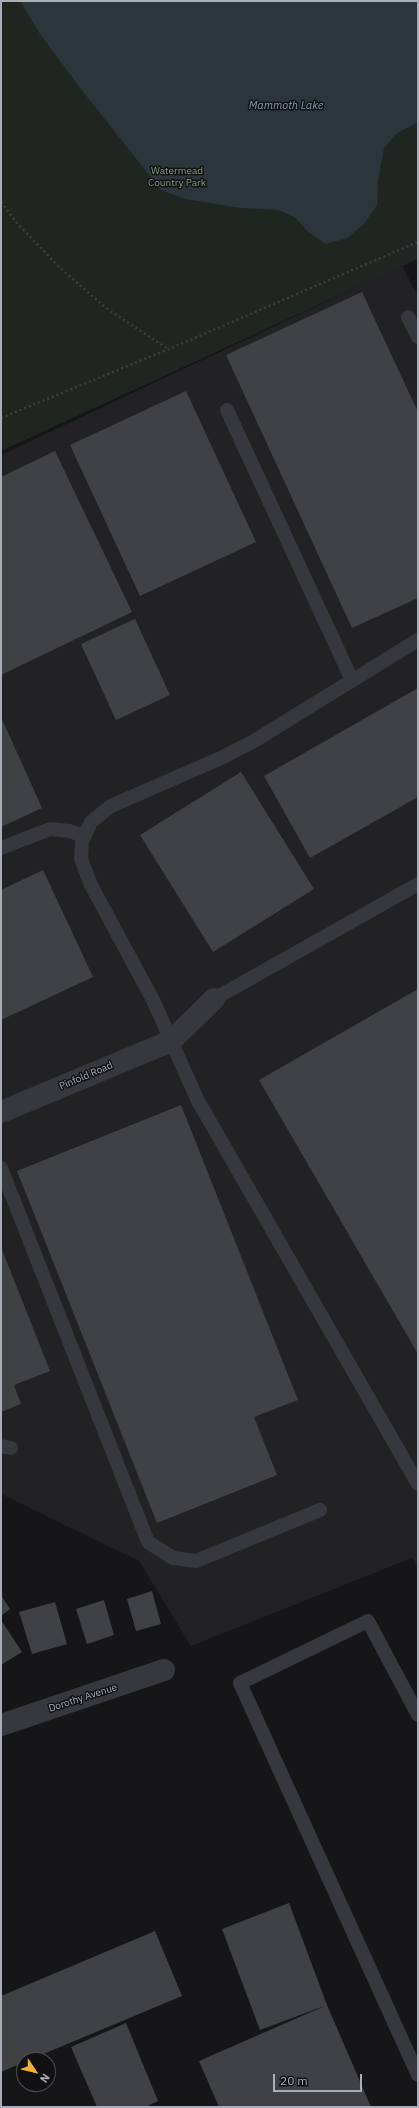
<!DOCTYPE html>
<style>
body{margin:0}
#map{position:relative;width:419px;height:2108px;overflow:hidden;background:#161618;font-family:"IBM Plex Sans",sans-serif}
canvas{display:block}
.frame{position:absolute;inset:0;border:2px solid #a8adb8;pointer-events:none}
.north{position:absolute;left:16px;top:2052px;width:40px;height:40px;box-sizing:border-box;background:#111113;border:1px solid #4d4f55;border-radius:50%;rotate:125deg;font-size:11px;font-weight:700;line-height:16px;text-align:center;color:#a8adb8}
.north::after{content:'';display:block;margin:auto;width:14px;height:18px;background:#f2b134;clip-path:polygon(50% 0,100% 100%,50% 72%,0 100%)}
.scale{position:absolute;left:273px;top:2074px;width:89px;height:18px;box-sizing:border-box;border:2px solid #a8adb8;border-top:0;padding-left:5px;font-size:12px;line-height:14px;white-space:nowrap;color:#a8adb8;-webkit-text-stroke:3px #111113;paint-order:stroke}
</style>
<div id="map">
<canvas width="419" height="2108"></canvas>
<div class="frame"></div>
<div class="north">N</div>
<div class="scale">20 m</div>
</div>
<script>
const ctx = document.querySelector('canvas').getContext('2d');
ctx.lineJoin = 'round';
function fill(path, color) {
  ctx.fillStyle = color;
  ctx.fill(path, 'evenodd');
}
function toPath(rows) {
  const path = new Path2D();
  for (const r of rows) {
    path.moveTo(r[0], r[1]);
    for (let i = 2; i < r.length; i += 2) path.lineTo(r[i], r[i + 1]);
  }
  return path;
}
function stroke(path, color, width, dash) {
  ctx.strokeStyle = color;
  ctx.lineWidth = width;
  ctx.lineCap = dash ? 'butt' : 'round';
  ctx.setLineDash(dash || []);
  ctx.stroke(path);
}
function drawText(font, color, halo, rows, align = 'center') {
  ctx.font = font + ' "IBM Plex Sans",sans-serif';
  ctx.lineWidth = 3;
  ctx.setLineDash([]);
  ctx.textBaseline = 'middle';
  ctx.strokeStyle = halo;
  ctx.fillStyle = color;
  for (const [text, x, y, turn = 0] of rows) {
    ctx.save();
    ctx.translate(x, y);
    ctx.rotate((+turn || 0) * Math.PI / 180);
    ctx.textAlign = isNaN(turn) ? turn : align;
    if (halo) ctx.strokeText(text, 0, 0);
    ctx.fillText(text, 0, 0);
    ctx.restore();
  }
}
const built = toPath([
 [402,266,418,296,418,1569,412,1558,191,1646,139,1561,1,1494,1,455]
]);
const green = toPath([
 [1,1,418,1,418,259,1,451]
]);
const water = toPath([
 [20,1,418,1,418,122,396,134,384,148,378,181,377,205,364,224,347,238,326,244,308,232,295,217,278,210,241,208,185,199,161,190,81,89,40,34]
]);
const building = toPath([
 [362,292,418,412,418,598,352,628,226,355],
 [186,391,256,542,140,596,70,445],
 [55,451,132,612,1,675,1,477],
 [135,619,170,695,116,720,81,644],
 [418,688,418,797,310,858,264,776],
 [1,717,42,808,1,827],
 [241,772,314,889,213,952,140,835],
 [43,870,93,977,1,1020,1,890],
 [418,989,418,1354,259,1080],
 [181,1105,298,1400,254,1417,277,1475,157,1523,17,1171],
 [1,1247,50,1371,14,1385,21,1404,1,1412],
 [152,1591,161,1624,136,1631,127,1599],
 [1,1595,10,1609,1,1616],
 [104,1600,114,1635,87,1644,76,1609],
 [55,1602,67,1644,32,1654,19,1612],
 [1,1620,22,1652,1,1665],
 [289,1903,327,2005,260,2030,222,1929],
 [155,1931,182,1996,29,2060,24,2060,24,2062,1,2072,1,1996],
 [327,2005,371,2107,219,2107,199,2061],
 [126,2023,158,2101,145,2107,97,2107,71,2047]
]);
const path = toPath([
 [1,202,17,223,59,267,106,308,168,349],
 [1,418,169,349,418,242]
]);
const service = toPath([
 [408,317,418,337],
 [227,410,352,680],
 [418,640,254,741,221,758,111,806,91,822,82,841,81,859,91,885,153,1000,197,1099,418,1484],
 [1,848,50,829,69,831,85,836],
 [214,999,418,884],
 [1,1168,148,1542,173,1558,196,1561,320,1510],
 [1,1446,11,1448],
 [418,1715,368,1621,240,1683,418,2075]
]);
const minor = toPath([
 [1,1112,171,1041,214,999],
 [1,1725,164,1670]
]);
const parkNames = [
 ["Watermead",177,171],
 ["Country Park",177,183]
];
const streetNames = [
 ["Pinfold Road",86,1076,-23],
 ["Dorothy Avenue",83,1698,-18]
];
const waterNames = [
 ["Mammoth Lake",286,106]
];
fill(built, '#222225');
fill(green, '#1e261f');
fill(water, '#2c353c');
fill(building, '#404145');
stroke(path, '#3d3f44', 2.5, [2, 3]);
stroke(service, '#37383d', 14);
stroke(minor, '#37383d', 22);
drawText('10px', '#7fa381', '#111113', parkNames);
drawText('10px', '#a8adb8', '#111113', streetNames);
drawText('italic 11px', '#7f9bb3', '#111113', waterNames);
</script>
